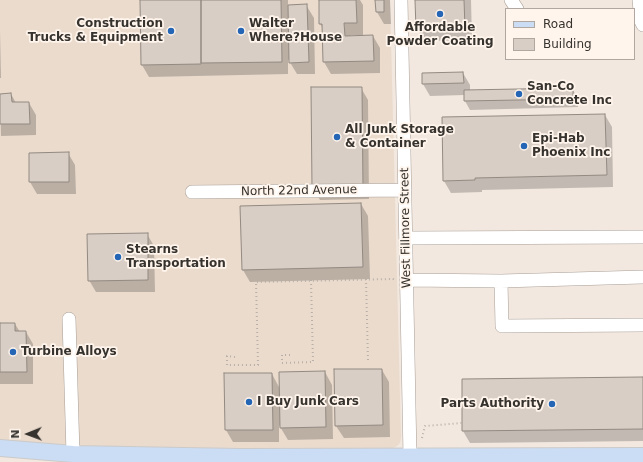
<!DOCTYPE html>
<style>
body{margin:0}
#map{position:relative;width:643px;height:462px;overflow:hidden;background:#f2e8df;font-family:"DejaVu Sans",sans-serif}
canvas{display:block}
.legend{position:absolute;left:505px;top:8px;width:130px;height:52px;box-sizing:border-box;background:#fff5ec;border:1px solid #afa7a0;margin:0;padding:5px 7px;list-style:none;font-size:12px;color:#36322e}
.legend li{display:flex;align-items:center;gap:8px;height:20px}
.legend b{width:20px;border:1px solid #afa7a0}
.north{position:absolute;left:8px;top:414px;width:40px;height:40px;-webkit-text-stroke:3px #fff5ec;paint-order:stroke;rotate:269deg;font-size:11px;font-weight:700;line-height:16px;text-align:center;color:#36322e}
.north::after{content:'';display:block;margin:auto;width:14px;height:18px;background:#36322e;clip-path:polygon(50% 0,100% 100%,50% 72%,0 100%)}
</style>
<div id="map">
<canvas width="643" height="462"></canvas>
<ul class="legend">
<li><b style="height:5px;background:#cbddf4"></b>Road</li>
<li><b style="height:11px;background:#d8cec5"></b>Building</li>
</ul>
<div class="north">N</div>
</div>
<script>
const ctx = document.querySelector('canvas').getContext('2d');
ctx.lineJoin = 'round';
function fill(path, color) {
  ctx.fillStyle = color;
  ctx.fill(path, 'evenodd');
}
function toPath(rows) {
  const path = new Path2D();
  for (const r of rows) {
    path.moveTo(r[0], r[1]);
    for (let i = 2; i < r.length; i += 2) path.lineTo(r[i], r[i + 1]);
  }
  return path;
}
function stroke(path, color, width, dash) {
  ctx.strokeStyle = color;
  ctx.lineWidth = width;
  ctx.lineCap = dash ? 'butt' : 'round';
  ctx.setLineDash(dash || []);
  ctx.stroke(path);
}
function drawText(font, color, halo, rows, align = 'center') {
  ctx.font = font + ' "DejaVu Sans",sans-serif';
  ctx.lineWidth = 3.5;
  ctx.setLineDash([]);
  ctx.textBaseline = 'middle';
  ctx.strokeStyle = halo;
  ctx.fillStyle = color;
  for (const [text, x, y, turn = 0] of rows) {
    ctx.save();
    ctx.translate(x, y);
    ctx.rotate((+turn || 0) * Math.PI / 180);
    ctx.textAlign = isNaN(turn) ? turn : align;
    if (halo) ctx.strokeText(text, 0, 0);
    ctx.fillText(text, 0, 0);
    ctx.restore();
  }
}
const built = toPath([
 [0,0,390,0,401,437,400,443,397,446,391,449,108,448,0,441]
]);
const shadow = toPath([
 [141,0,288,0,288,6,306,5,314,18,315,74,297,74,288,59,288,74,149,77,142,65],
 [320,0,360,0,363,5,363,36,373,36,380,48,380,73,331,74,324,62,323,28,320,24],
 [351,35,359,35,359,36,351,37],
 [376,0,390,0,391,24,384,24,377,12],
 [416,0,471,0,472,40,424,41,417,29],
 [0,30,1,78,0,78],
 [463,73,470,85,470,91,572,89,578,98,578,107,470,110,465,101,465,95,430,96,423,84],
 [361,88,368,100,369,199,320,200,313,188],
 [11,94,16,103,29,103,36,115,36,135,1,136,0,95],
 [605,115,612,127,613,187,482,190,482,192,451,193,444,181],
 [68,153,75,165,76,194,37,194,30,182],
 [361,204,368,216,370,279,250,282,243,270],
 [147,234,154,246,155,292,96,292,89,280],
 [0,324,15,324,20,332,26,332,33,344,33,384,0,384],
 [382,370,389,382,390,437,344,438,336,426],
 [325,372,332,385,333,439,288,440,279,425,279,442,233,442,226,430,272,374,280,389],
 [643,378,643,441,470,443,463,431,463,380]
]);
const building = toPath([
 [140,0,201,0,201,64,141,65,140,0],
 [201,0,281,0,282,62,201,63,201,0],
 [319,0,356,0,357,23,344,23,345,36,373,35,374,61,323,62,322,24,319,24,319,0],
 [375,0,384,0,384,12,376,12,375,0],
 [415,0,464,0,465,28,416,29,415,0],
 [307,4,309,62,289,63,288,5,307,4],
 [463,72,464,83,422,84,422,73,463,72],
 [311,87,362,87,363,188,312,188,311,87],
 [573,88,573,99,464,101,464,90,573,88],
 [11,93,12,102,29,102,30,124,0,124,0,94,11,93],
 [605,114,607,175,475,178,475,180,443,181,442,117,605,114],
 [69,152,69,182,29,182,29,153,69,152],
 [361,203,363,267,242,270,240,206,361,203],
 [148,233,148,280,88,281,87,234,148,233],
 [0,323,15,323,15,331,26,331,27,372,0,372,0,323],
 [334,369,382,369,383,425,335,426,334,369],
 [325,371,326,427,280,428,279,372,325,371],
 [224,373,272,373,273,430,225,430,224,373],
 [643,377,643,429,462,431,462,379,643,377]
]);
const path = toPath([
 [366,279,368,361],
 [290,355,282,355,282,363,313,362,311,280],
 [235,357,227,356,227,365,258,365,256,282,393,279,395,281],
 [422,438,425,426,462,423]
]);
const minor = toPath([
 [401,0,410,456],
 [511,0,517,9],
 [639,0,641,21,643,25],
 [192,192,405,190],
 [406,238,643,237],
 [407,280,501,281,502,326,643,325],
 [501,281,643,277],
 [69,319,73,454]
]);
const major = toPath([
 [0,448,73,454,240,457,643,456]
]);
const markers = [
 [440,14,4,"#2565b6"],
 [171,31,4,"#2565b6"],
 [241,31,4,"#2565b6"],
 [519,94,4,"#2565b6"],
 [337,137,4,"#2565b6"],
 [524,146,4,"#2565b6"],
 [118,257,4,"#2565b6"],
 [13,352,4,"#2565b6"],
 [249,402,4,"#2565b6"],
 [552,404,4,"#2565b6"]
];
const poiNames = [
 ["Construction",163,24,"right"],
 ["Trucks & Equipment",163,38,"right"],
 ["Walter",249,24],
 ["Where?House",249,38],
 ["Affordable",440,28,"center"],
 ["Powder Coating",440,42,"center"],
 ["San-Co",527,87],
 ["Concrete Inc",527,101],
 ["All Junk Storage",345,130],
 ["& Container",345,144],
 ["Epi-Hab",532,139],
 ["Phoenix Inc",532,153],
 ["Stearns",126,250],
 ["Transportation",126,264],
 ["Turbine Alloys",21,352],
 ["I Buy Junk Cars",257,402],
 ["Parts Authority",544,404,"right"]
];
const streetNames = [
 ["North 22nd Avenue",299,191,-1],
 ["West Fillmore Street",406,228,-91]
];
fill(built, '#eadbcd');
fill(shadow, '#0003');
fill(building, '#d8cec5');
stroke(building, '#938a82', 1);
stroke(minor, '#a89e96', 14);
stroke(major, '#cbcac9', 18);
stroke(path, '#b8b0a9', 2, [1, 3]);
stroke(minor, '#fff', 13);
stroke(major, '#cbddf4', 16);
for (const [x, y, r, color] of markers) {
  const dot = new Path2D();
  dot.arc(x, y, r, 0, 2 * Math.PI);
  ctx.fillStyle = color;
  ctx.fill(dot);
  stroke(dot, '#fff5ec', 1.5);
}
drawText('bold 12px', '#36322e', '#fff5ec', poiNames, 'left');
drawText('12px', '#36322e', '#fff5ec', streetNames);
</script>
